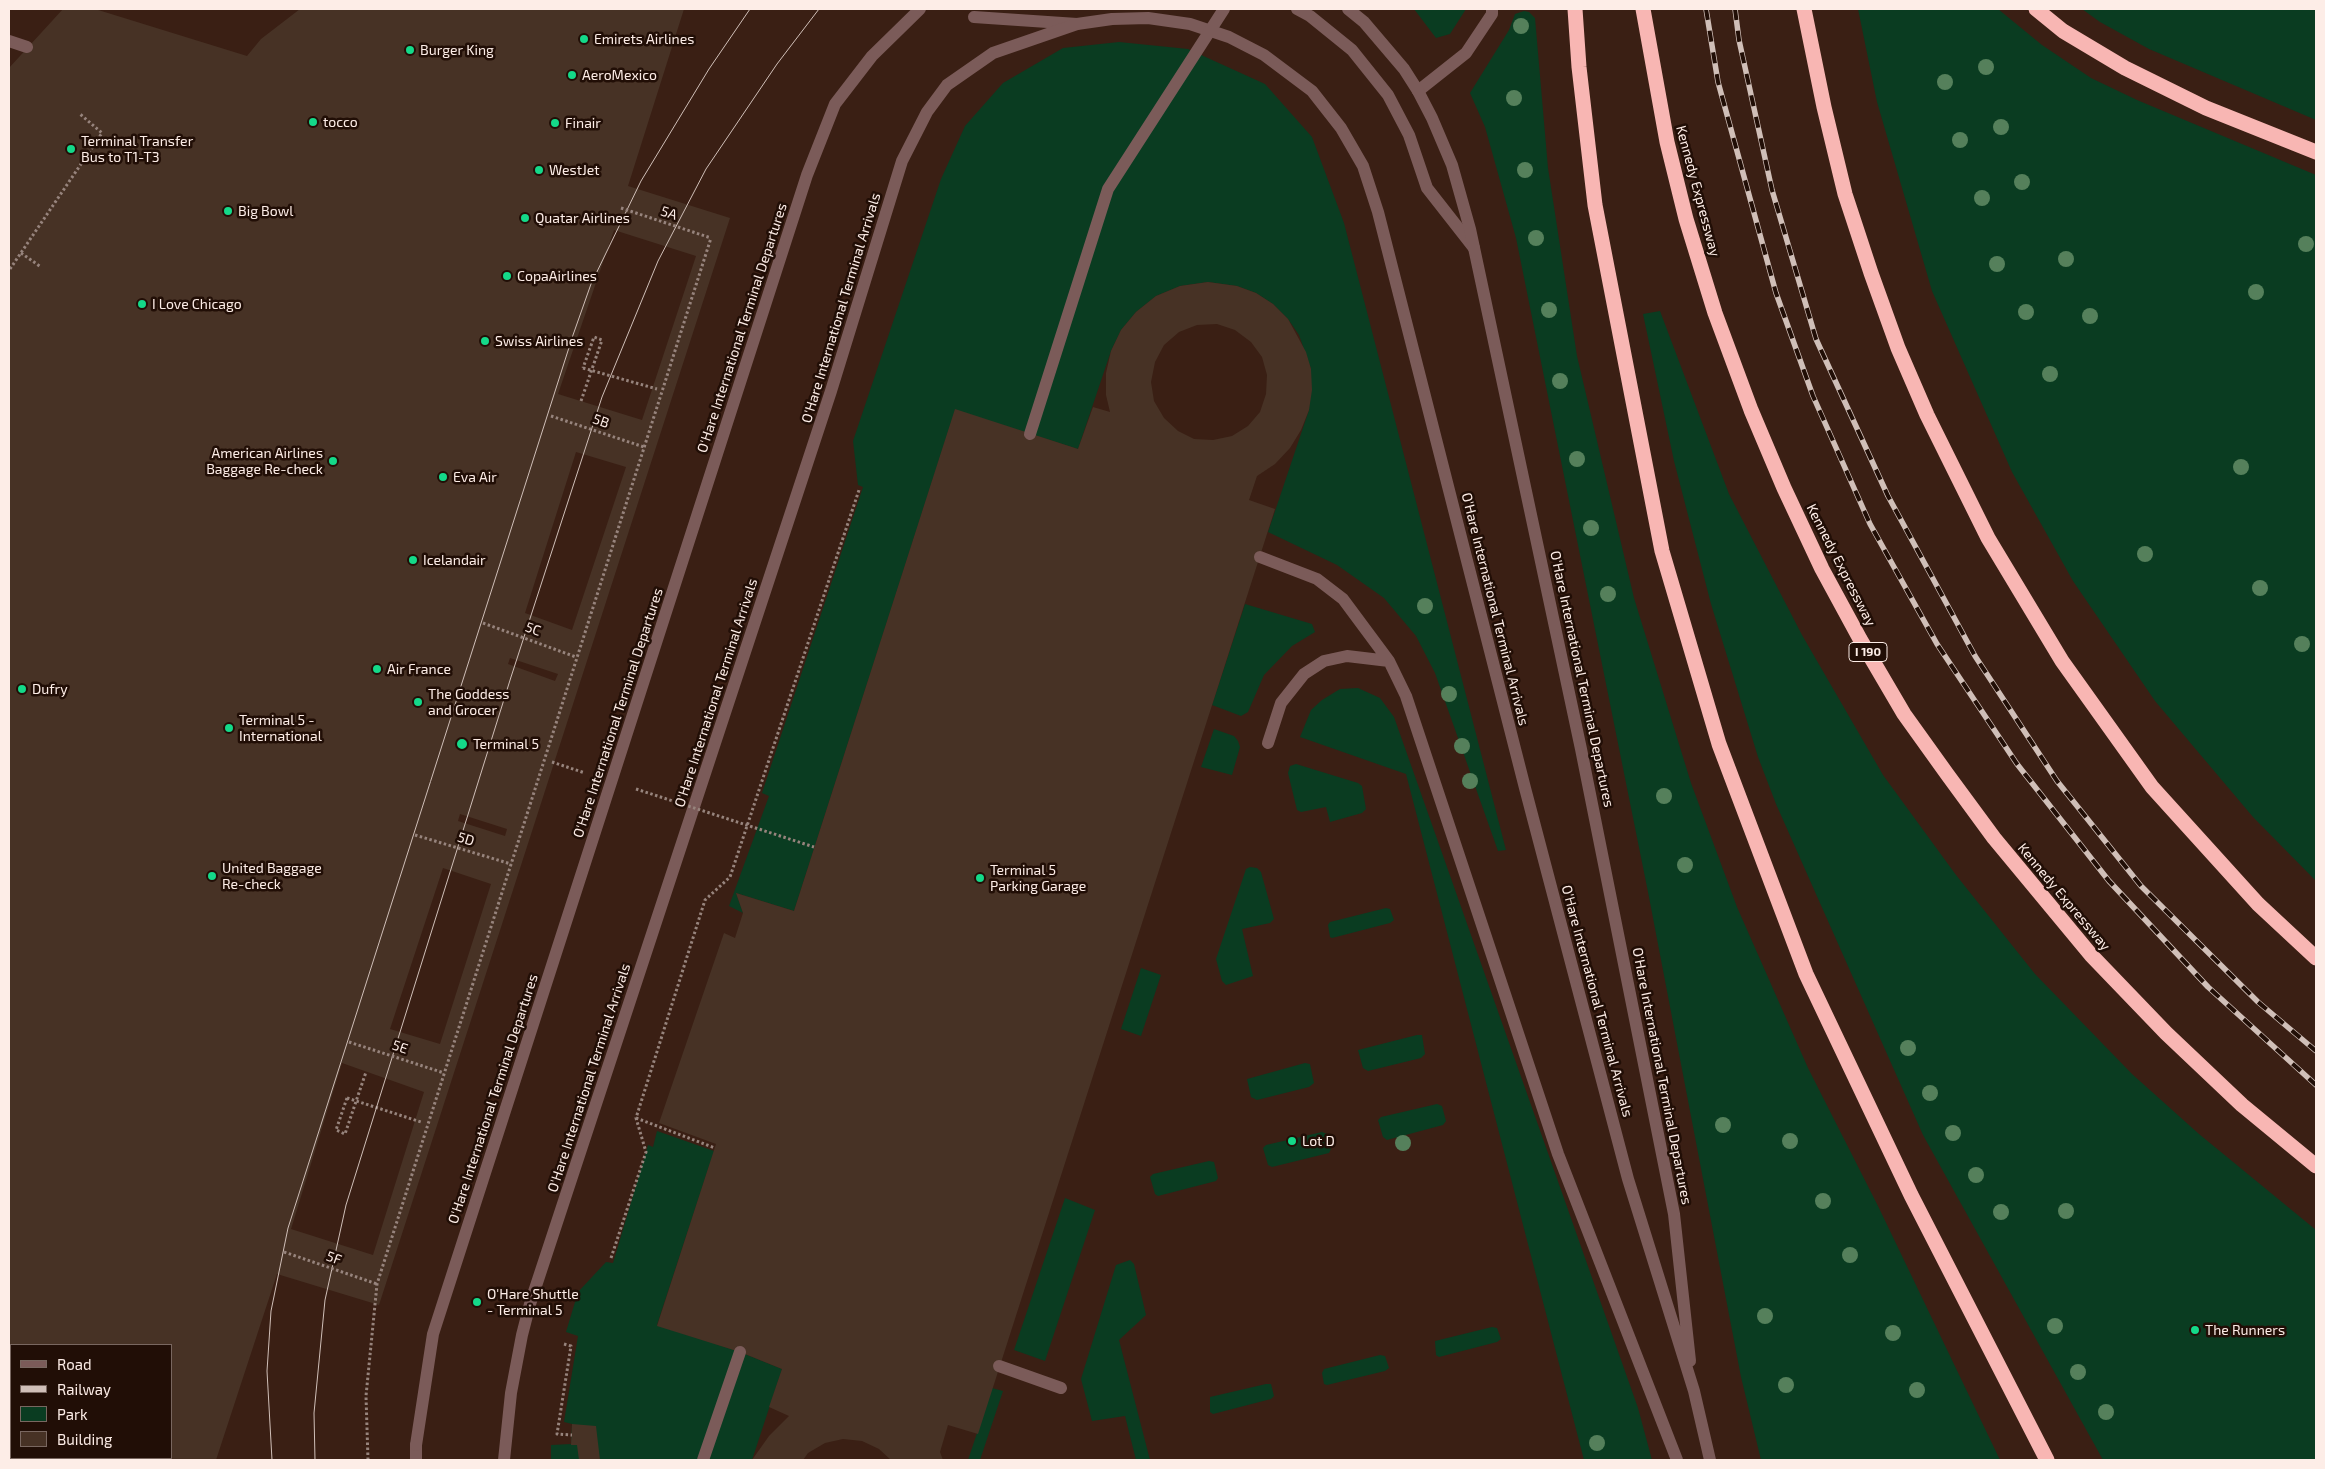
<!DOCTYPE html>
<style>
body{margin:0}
#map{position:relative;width:2325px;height:1469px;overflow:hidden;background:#2c170e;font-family:"Exo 2",sans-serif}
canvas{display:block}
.frame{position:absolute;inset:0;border:10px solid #fdede7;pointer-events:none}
.legend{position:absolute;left:10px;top:1344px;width:162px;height:115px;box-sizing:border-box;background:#210e06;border:1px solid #796760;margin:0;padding:6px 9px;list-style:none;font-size:15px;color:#fdede7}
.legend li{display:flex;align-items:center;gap:10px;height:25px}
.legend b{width:25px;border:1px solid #796760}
</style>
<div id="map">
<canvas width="2325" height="1469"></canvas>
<div class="frame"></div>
<ul class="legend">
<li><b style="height:6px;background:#7b5b59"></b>Road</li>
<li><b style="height:6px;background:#d0bfb8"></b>Railway</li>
<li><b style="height:14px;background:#0a3c21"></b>Park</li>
<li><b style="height:14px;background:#473225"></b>Building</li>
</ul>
</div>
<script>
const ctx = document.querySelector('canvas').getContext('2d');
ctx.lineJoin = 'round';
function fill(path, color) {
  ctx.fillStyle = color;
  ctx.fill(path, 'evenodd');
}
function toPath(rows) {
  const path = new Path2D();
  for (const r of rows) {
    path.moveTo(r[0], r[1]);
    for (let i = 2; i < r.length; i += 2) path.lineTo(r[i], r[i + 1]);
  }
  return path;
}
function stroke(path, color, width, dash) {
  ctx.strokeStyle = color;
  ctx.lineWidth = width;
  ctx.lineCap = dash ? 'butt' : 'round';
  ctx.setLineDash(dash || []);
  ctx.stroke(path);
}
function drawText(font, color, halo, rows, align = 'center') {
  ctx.font = font + ' "Exo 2",sans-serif';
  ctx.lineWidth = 5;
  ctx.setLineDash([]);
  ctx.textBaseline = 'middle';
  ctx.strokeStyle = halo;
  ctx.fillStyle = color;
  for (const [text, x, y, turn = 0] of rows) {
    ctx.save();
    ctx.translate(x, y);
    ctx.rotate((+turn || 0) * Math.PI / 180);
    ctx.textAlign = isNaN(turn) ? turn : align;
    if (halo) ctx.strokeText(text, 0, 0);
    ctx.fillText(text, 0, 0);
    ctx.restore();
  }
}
const built = toPath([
 [9,9,2316,9,2316,1460,9,1460],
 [11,1345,171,1345,171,1458,11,1458]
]);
const green = toPath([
 [1414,9,1466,9,1450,34,1436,38],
 [1858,9,1998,9,2042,45,2091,78,2137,100,2316,175,2316,881,2253,817,2155,701,2073,581,2012,472,1932,291,1877,102],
 [2082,9,2316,9,2316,120,2149,49,2100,22],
 [1524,11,1529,12,1535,18,1548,168,1577,356,1634,598,1691,783,1737,907,1808,1068,1878,1206,2000,1460,1761,1460,1741,1377,1648,892,1516,238,1485,127,1470,93,1509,30,1515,14],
 [1119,42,1188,49,1265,84,1312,137,1344,223,1506,850,1498,851,1435,673,1416,636,1384,598,1337,565,1268,532,1309,410,1311,369,1299,335,1288,319,1273,304,1256,293,1237,286,1208,282,1180,286,1156,296,1136,312,1121,330,1111,351,1078,449,955,410,794,911,736,893,743,913,729,906,769,796,762,793,863,487,858,485,853,441,941,179,965,126,1003,83,1063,48],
 [1660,311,1729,494,1802,635,1883,775,1956,875,2035,974,2132,1074,2199,1134,2316,1230,2316,1460,2103,1460,1923,1135,1776,804,1758,757,1711,604,1674,461,1643,314],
 [1245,604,1312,624,1315,632,1292,646,1264,675,1248,712,1241,716,1212,705],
 [1358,688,1380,698,1394,717,1638,1408,1652,1460,1584,1460,1406,774,1300,737,1311,710,1322,700,1340,689],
 [1214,729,1234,736,1238,741,1240,747,1232,775,1201,767],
 [1296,764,1358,783,1362,786,1366,809,1362,813,1330,822,1326,807,1301,812,1297,810,1288,773,1290,766],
 [1250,867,1257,868,1261,872,1274,919,1270,923,1242,929,1253,976,1226,985,1222,981,1216,959,1246,869],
 [1386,908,1390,909,1394,920,1390,923,1332,938,1330,937,1328,925,1330,922],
 [1141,968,1161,975,1141,1036,1121,1029],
 [1417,1035,1422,1035,1425,1054,1421,1058,1368,1071,1363,1068,1358,1050],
 [1305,1063,1310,1064,1314,1083,1309,1087,1257,1100,1251,1097,1247,1079],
 [1437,1104,1442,1106,1446,1121,1443,1125,1387,1140,1383,1137,1378,1120,1381,1117],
 [657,1131,714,1151,657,1325,740,1352,782,1369,752,1460,551,1460,551,1445,571,1444,572,1424,564,1422,578,1336,566,1332,578,1292,606,1262,613,1263,648,1145,653,1147],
 [1322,1132,1327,1134,1331,1149,1329,1153,1272,1167,1268,1165,1263,1148,1266,1145],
 [1209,1161,1214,1162,1218,1178,1216,1181,1158,1196,1155,1194,1150,1177,1153,1174],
 [1065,1198,1095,1210,1045,1361,1014,1350],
 [1130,1260,1134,1264,1146,1315,1119,1340,1150,1460,1136,1460,1125,1416,1092,1421,1081,1379,1116,1265],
 [1492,1327,1497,1328,1501,1339,1497,1342,1439,1357,1436,1355,1435,1341],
 [1380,1355,1385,1356,1389,1368,1385,1371,1327,1385,1324,1384,1322,1373,1324,1369],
 [1266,1384,1271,1384,1274,1396,1271,1399,1213,1414,1210,1412,1210,1397],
 [992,1388,1003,1391,980,1460,968,1460]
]);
const building = toPath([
 [63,9,95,9,247,56,261,39,300,9,684,9,628,186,730,218,379,1305,277,1274,216,1460,9,1460,9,68],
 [614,230,696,256,642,420,558,394],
 [576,452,626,467,572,630,525,613],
 [510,658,558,674,555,681,508,664],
 [460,814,507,829,505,836,458,821],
 [443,868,491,884,440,1044,390,1029],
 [342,1063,424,1092,373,1255,291,1229],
 [11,1345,171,1345,171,1458,11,1458],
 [1208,282,1237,286,1256,293,1273,304,1288,319,1306,352,1311,369,1312,390,1309,410,1301,430,1290,448,1275,464,1257,476,1249,500,1275,509,978,1434,948,1425,940,1452,943,1460,891,1460,879,1449,862,1441,843,1439,825,1443,808,1453,803,1460,752,1460,769,1436,789,1416,769,1407,782,1369,740,1352,657,1326,716,1144,659,1123,724,933,735,938,743,913,736,893,794,911,955,409,1078,449,1093,407,1110,412,1106,395,1106,373,1111,351,1121,330,1136,312,1156,296,1180,286],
 [1217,324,1235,330,1251,342,1262,357,1267,375,1266,394,1260,412,1248,426,1232,436,1213,440,1194,439,1178,431,1164,418,1154,401,1151,382,1155,362,1164,345,1179,332,1197,325],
 [572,1424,596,1426,600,1460,579,1460,577,1445,571,1445]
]);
const path = toPath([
 [21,253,41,267],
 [10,269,102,133,80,114],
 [583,368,657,389],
 [347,1098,421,1122],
 [636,1118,715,1148],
 [611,1258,646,1152,636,1118,705,900,730,877,859,490],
 [564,1344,571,1346,557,1434,572,1435],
 [368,1460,366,1396,377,1284,711,238]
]);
const lane = toPath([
 [1297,9,1310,16,1352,50,1388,95,1409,135,1427,188,1474,248],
 [974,17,1077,24],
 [9,41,27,47],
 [1418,91,1466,53,1492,14,1492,9],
 [1260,557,1317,579,1343,599,1389,661,1406,696,1558,1154,1677,1460],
 [1268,743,1281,703,1304,674,1324,661,1347,656,1389,661],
 [999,1366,1061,1388],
 [703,1460,740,1352]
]);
const street = toPath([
 [1348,9,1364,22,1404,69,1418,91,1432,118,1452,165,1470,229,1581,749,1674,1214,1690,1361],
 [416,1445,416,1460],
 [504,1460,511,1393,522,1335,530,1304,831,391,902,161,927,112,947,85,993,53,1077,24,1112,19,1148,18,1190,24,1229,37,1264,55,1312,91,1341,128,1363,166,1378,212,1525,788,1628,1179,1694,1391,1710,1460]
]);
const highway = toPath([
 [1575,9,1579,67,1595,205,1662,551,1719,744,1806,974,1911,1195,2047,1460],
 [1643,9,1667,142,1686,219,1715,313,1751,410,1784,488,1822,569,1860,639,1904,714,1947,774,1994,838,2091,955,2166,1033,2242,1105,2316,1166],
 [1804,9,1824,107,1845,194,1871,273,1898,348,1927,415,1988,538,2062,661,2152,787,2258,904,2316,958],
 [2036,9,2063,31,2125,68,2206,108,2316,152]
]);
const tram = toPath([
 [272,1460,267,1371,271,1311,288,1228,573,335,591,284,641,181,709,69,750,9],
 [315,1460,314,1413,325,1300,346,1205,511,677,602,397,658,261,706,169,777,64,819,9]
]);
const rail = toPath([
 [1706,9,1718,82,1776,293,1813,396,1870,524,1937,644,2017,764,2109,881,2208,987,2316,1085],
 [1735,9,1739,40,1772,190,1816,339,1888,496,1975,656,2057,781,2141,886,2258,1002,2316,1051]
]);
const pathBridge = toPath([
 [621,208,711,238],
 [581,401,602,340,594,337,583,368],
 [551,416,644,447],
 [483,623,576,657],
 [552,762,585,773],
 [636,789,814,847],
 [415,835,511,864],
 [349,1042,444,1073],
 [347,1098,336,1130,345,1134,366,1072],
 [284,1252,377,1284]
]);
const laneBridge = toPath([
 [1030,434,1108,189,1224,9]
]);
const streetBridge = toPath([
 [416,1445,433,1334,807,175,835,104,872,56,920,9]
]);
const trees = [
 [1521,26],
 [1986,67],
 [1945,82],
 [1514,98],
 [2001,127],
 [1960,140],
 [1525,170],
 [2022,182],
 [1982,198],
 [1536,238],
 [2306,244],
 [2066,259],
 [1997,264],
 [2256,292],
 [1549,310],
 [2026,312],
 [2090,316],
 [2050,374],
 [1560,381],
 [1577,459],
 [2241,467],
 [1591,528],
 [2145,554],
 [2260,588],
 [1608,594],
 [1425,606],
 [2302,644],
 [1449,694],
 [1462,746],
 [1470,781],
 [1664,796],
 [1685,865],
 [1908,1048],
 [1930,1093],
 [1723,1125],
 [1953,1133],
 [1790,1141],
 [1403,1143],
 [1976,1175],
 [1823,1201],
 [2066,1211],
 [2001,1212],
 [1850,1255],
 [1765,1316],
 [2055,1326],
 [1893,1333],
 [2078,1372],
 [1786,1385],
 [1917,1390],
 [2106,1412],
 [1597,1443]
];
const markers = [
 [584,39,5,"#14d989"],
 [410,50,5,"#14d989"],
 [572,75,5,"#14d989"],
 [313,122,5,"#14d989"],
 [555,123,5,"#14d989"],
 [71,149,5,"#14d989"],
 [539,170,5,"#14d989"],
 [228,211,5,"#14d989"],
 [525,218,5,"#14d989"],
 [507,276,5,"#14d989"],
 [142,304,5,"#14d989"],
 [485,341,5,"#14d989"],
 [333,461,5,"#14d989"],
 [443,477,5,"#14d989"],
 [413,560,5,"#14d989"],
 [377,669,5,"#14d989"],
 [22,689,5,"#14d989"],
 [418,702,5,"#14d989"],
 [229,728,5,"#14d989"],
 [462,744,6,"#14d989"],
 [212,876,5,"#14d989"],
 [980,878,5,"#14d989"],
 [1292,1141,5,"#14d989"],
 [477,1302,5,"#14d989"],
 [2195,1330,5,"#14d989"]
];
const shields = [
 [1868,652,38]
];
const shieldNames = [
 ["I 190",1868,652]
];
const poiNames = [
 ["Emirets Airlines",594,39],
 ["Burger King",420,50],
 ["AeroMexico",582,75],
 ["tocco",323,122],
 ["Finair",565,123],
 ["Terminal Transfer",81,141],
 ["Bus to T1-T3",81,157],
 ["WestJet",549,170],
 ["Big Bowl",238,211],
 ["Quatar Airlines",535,218],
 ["CopaAirlines",517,276],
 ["I Love Chicago",152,304],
 ["Swiss Airlines",495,341],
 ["American Airlines",323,453,"right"],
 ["Baggage Re-check",323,469,"right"],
 ["Eva Air",453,477],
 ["Icelandair",423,560],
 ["Air France",387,669],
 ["Dufry",32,689],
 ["The Goddess",428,694],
 ["and Grocer",428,710],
 ["Terminal 5 -",239,720],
 ["International",239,736],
 ["Terminal 5",473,744],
 ["United Baggage",222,868],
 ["Re-check",222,884],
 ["Terminal 5",990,870],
 ["Parking Garage",990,886],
 ["Lot D",1302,1141],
 ["O'Hare Shuttle",487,1294],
 ["- Terminal 5",487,1310],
 ["The Runners",2205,1330]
];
const streetNames = [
 ["Kennedy Expressway",1698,191,75],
 ["5A",669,213,18],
 ["O'Hare International Terminal Arrivals",841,308,-73],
 ["O'Hare International Terminal Departures",742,328,-72],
 ["5B",601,421,19],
 ["Kennedy Expressway",1841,565,63],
 ["O'Hare International Terminal Arrivals",1495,609,76],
 ["5C",533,629,20],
 ["O'Hare International Terminal Departures",1582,679,78],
 ["O'Hare International Terminal Arrivals",716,693,-72],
 ["O'Hare International Terminal Departures",618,713,-72],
 ["5D",466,839,17],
 ["Kennedy Expressway",2064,897,50],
 ["O'Hare International Terminal Arrivals",1597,1001,75],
 ["5E",400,1047,18],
 ["O'Hare International Terminal Departures",1662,1076,79],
 ["O'Hare International Terminal Arrivals",589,1078,-72],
 ["O'Hare International Terminal Departures",493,1099,-72],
 ["5F",334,1258,19]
];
fill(built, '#3a1f14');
fill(green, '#0a3c21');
fill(building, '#473225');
stroke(path, '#97847d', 3, [2.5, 2.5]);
stroke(lane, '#7b5b59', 12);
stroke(street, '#7b5b59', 12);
stroke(highway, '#f8b6b3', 15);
stroke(tram, '#d0bfb8', 1);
stroke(rail, '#d0bfb8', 5.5);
stroke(rail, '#210e06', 4, [11]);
stroke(pathBridge, '#97847d', 3, [2.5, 2.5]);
stroke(laneBridge, '#7b5b59', 12);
stroke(streetBridge, '#7b5b59', 12);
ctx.fillStyle = '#55805b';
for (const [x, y] of trees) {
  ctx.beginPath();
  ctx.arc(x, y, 8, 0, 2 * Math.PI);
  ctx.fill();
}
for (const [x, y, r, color] of markers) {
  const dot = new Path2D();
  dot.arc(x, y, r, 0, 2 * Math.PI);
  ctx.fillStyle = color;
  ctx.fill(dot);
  stroke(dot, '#210e06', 2);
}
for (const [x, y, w] of shields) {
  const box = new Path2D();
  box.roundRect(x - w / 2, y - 9.5, w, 19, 4);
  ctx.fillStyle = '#210e06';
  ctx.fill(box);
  stroke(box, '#fdede7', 1);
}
drawText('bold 12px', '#fdede7', null, shieldNames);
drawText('14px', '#fdede7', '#210e06', poiNames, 'left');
drawText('14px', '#fdede7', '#210e06', streetNames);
</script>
